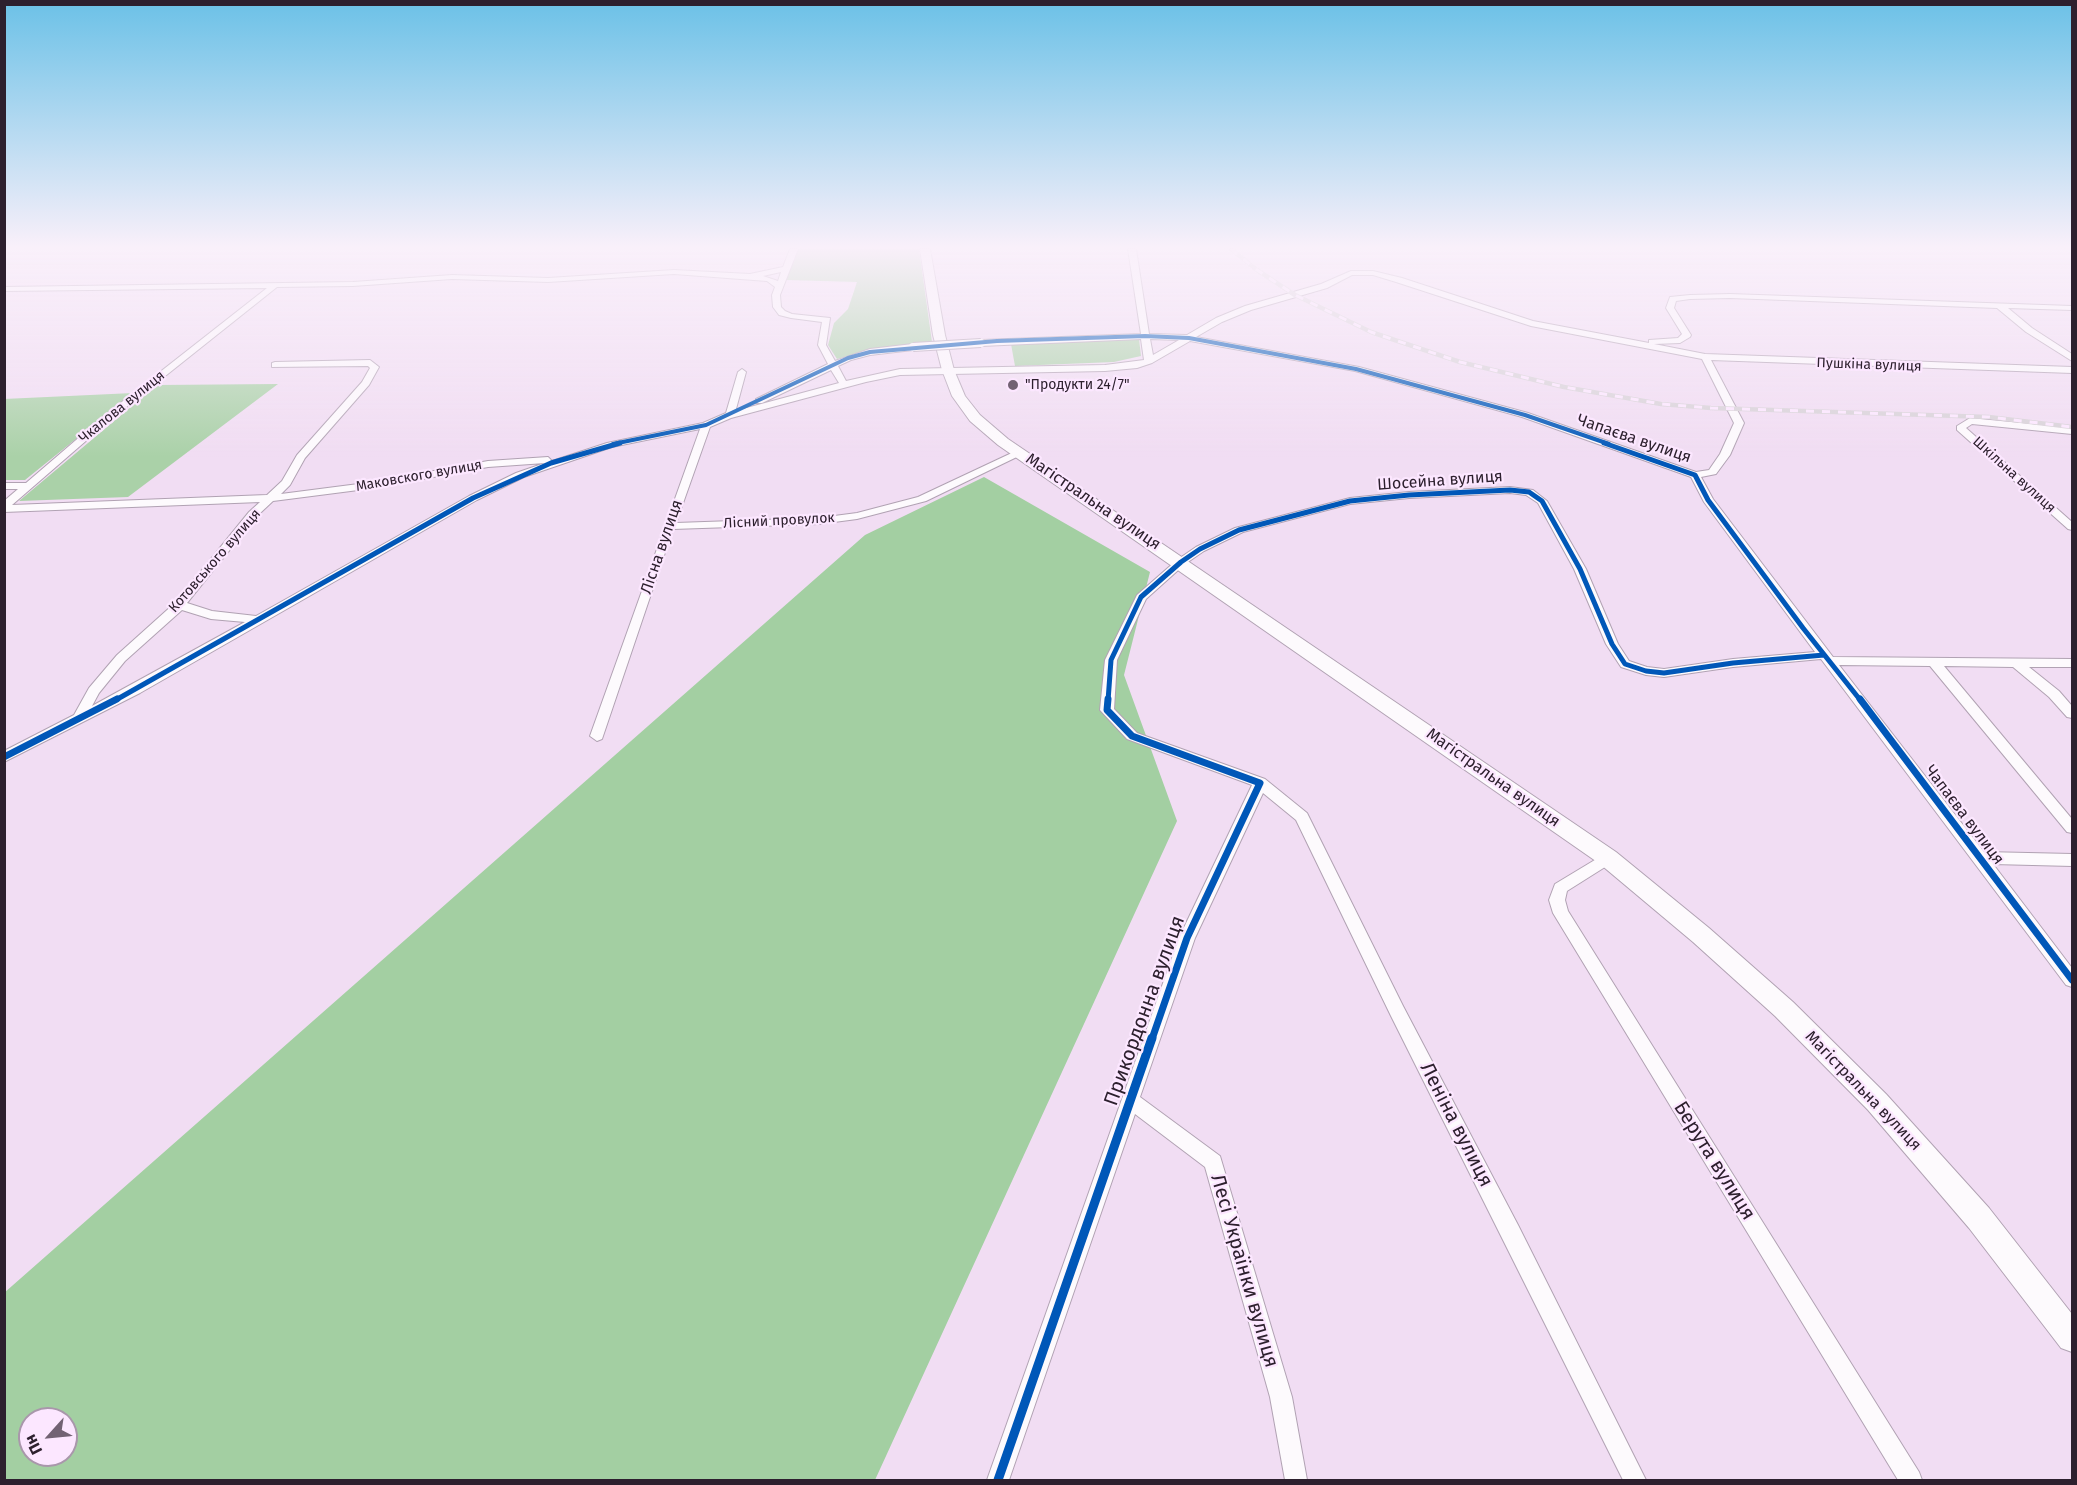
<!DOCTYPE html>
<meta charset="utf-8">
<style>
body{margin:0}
#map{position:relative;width:2077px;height:1485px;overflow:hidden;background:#f1ddf3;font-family:"Fira Sans",sans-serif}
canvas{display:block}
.frame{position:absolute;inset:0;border:6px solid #2d202e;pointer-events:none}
.north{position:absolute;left:18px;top:1407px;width:60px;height:60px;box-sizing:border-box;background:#fce7ff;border:2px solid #a997ab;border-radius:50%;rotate:243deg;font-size:16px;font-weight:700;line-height:24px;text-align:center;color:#2d202e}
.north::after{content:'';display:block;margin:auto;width:21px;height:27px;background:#726273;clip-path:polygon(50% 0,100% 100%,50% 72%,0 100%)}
</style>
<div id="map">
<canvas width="2077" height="1485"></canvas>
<div class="frame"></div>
<div class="north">Пн</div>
</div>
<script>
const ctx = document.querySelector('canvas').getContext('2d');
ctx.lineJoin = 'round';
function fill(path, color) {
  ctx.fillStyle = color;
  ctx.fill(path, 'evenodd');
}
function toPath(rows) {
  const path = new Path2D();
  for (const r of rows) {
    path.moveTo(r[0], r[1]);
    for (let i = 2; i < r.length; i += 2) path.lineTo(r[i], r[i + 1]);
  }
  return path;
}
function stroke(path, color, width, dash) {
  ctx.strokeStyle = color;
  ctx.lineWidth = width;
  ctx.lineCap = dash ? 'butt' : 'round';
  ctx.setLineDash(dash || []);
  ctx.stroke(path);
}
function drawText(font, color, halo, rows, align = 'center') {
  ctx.font = font + ' "Fira Sans",sans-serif';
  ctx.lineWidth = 4.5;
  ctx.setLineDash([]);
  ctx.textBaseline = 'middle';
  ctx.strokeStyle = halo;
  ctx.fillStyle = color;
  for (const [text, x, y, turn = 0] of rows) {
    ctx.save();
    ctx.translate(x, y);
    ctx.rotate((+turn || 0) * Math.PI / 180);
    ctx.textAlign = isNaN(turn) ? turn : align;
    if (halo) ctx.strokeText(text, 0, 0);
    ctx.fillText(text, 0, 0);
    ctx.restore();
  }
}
const green = toPath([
 [798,249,919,249,932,342,869,350,837,359,828,345,834,323,848,309,857,282,785,280],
 [1139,339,1141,356,1114,362,1015,366,1011,344],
 [278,384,128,497,19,501,157,385],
 [133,393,25,480,5,480,4,399]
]);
const forest = toPath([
 [984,477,1150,572,1124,675,1177,821,875,1480,5,1480,4,1293,865,535],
 [30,1419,66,1419,66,1455,30,1455]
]);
const minor = toPath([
 [790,249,798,249,780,295,781,307,785,311,792,314,830,318,826,345,835,361,870,349,913,344,917,347,913,350,870,355,851,360,838,366,846,381,900,369,1105,365,1144,360,1141,339,981,346,977,343,981,340,1141,334,1128,249,1136,249,1149,334,1187,335,1216,318,1245,306,1321,284,1351,271,1373,271,1402,278,1533,321,1649,343,1649,340,1678,338,1682,334,1666,308,1670,297,1690,295,1730,294,2072,306,2072,310,2008,308,2032,328,2072,354,2072,361,2026,332,1997,308,1730,298,1690,299,1676,301,1674,308,1691,335,1690,337,1680,343,1654,344,1705,354,2072,367,2072,373,1711,360,1744,423,1730,455,1716,474,1701,477,1713,499,1833,657,2072,659,2072,667,2029,667,2059,691,2072,706,2072,718,2067,717,2049,697,2013,667,1944,666,2072,819,2072,833,2067,832,1930,666,1839,665,1984,852,2072,854,2072,866,1993,864,2072,968,2072,987,2066,985,1821,659,1733,667,1664,677,1646,675,1621,667,1606,644,1574,569,1538,503,1526,495,1510,493,1409,498,1350,504,1243,532,1204,551,1185,564,1146,599,1117,660,1114,709,1137,733,1265,779,1307,813,1403,1006,1518,1225,1646,1480,1623,1480,1391,1016,1296,820,1263,793,1195,938,1140,1097,1220,1156,1292,1397,1307,1480,1285,1480,1270,1397,1205,1167,1135,1114,1009,1480,987,1480,1179,938,1252,785,1127,739,1100,710,1105,660,1137,595,1177,560,1196,547,1235,528,1350,498,1409,492,1510,487,1533,490,1547,501,1586,569,1618,644,1629,661,1647,667,1664,669,1733,659,1815,652,1704,502,1691,477,1522,417,1355,371,1190,341,1152,363,1137,368,1105,371,900,375,866,382,731,418,710,427,676,523,819,518,857,513,918,497,1016,451,1024,451,1025,453,926,501,857,519,819,524,673,529,602,739,597,741,590,736,700,429,612,447,524,477,477,500,140,693,4,762,4,751,74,715,89,688,117,655,176,602,249,512,260,502,4,512,4,501,18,489,4,489,4,483,26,483,104,416,267,288,4,291,4,287,353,282,452,275,548,278,674,270,750,274,783,267,790,249],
 [781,272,778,281,763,276,781,272],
 [674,274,767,281,775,287,772,295,773,307,779,315,791,318,822,322,818,345,828,364,756,399,756,403,762,403,831,370,839,383,739,410,736,409,746,372,742,369,738,372,726,413,703,423,607,443,552,461,548,457,488,461,374,482,281,494,290,485,305,458,369,385,379,367,370,360,275,362,272,363,272,367,368,366,370,368,362,382,297,455,282,481,267,495,12,505,110,420,277,287,353,286,452,279,548,282,674,274],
 [1352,275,1373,275,1396,282,1531,326,1702,359,1734,423,1720,454,1709,470,1696,472,1528,413,1359,367,1196,337,1222,322,1251,310,1327,288,1352,275],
 [1150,339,1179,340,1153,355,1150,339],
 [545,463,516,473,469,496,256,616,212,611,187,603,257,516,273,501,374,488,488,467,545,463],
 [182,610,211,619,245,622,92,706,99,693,125,661,182,610],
 [1970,418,2072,428,2072,434,1972,424,1966,428,2072,522,2072,530,2068,529,1957,430,1957,426,1970,418],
 [1608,852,1613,854,1615,858,1613,862,1567,891,1565,900,1568,911,1919,1472,1922,1480,1898,1480,1553,913,1549,900,1555,884,1608,852]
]);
const secondary = toPath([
 [920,249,930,249,945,335,954,370,965,396,980,415,1008,439,1616,852,1709,928,1793,1002,1886,1094,1989,1208,2072,1314,2072,1352,2061,1348,1969,1228,1868,1110,1775,1016,1693,942,1600,864,998,445,970,421,952,396,942,370,933,335,920,249]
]);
const rail = toPath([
 [1231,249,1257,270,1295,295,1371,332,1460,362,1564,387,1661,404,1711,408,1989,417,2072,427]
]);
const minorBridge = toPath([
 [913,347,981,343]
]);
const cyclewayFar3 = toPath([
 [613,444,706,425,848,358,870,352,997,341,1145,336,1189,338,1356,369,1525,415,1609,444]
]);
const cyclewayFar2 = toPath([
 [1604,443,1695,475,1708,500,1803,628,1861,701],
 [114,701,473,498,551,463,620,443],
 [1108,701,1111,660,1141,597,1181,562,1200,549,1239,530,1350,501,1409,495,1510,490,1529,492,1542,501,1580,569,1612,644,1625,664,1646,671,1664,673,1733,663,1824,655]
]);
const cyclewayFar1 = toPath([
 [1108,699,1107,710,1132,736,1260,783,1187,938,1152,1039],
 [1860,699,2072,980],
 [4,757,117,699]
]);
const cycleway = toPath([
 [998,1480,1152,1038]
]);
const markers = [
 [1013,385,6,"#726273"]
];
const farStreetnames = [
 ["Пушкіна вулиця",1869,365,2],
 ["Чкалова вулиця",122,407,-39],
 ["Шкільна вулиця",2014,475,42],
 ["Маковского вулиця",419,476,-10],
 ["Лісний провулок",779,521,-3],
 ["Котовського вулиця",215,561,-49]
];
const farPoinames = [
 ["\"Продукти 24/7\"",1025,385]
];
const streetNames = [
 ["Чапаєва вулиця",1634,439,19],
 ["Шосейна вулиця",1440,481,-4],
 ["Магістральна вулиця",1093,502,34],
 ["Лісна вулиця",662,547,-71],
 ["Магістральна вулиця",1493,778,35],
 ["Чапаєва вулиця",1964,815,53],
 ["Магістральна вулиця",1863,1091,46]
];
const nearStreetnames = [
 ["Прикордонна вулиця",1145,1011,-70],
 ["Леніна вулиця",1456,1125,63],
 ["Берута вулиця",1714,1161,58],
 ["Лесі Українки вулиця",1244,1271,74]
];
fill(green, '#aad1a8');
fill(forest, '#a3cfa2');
stroke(minor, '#b1a2b3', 2);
stroke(secondary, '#b1a2b3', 2);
fill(minor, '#fdfafd');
fill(secondary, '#fdfafd');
stroke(rail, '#d8d2d8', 4.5);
stroke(rail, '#fce7ff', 3, [8]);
stroke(minorBridge, '#b1a2b3', 10, []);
stroke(minorBridge, '#fdfafd', 8);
stroke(cyclewayFar3, '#0057b8', 4);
stroke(cyclewayFar2, '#0057b8', 5);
stroke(cyclewayFar1, '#0057b8', 7);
stroke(cycleway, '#0057b8', 9);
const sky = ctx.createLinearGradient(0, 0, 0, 457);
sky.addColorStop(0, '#6bc1e7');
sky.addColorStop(0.54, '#f9f0fa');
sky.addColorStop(1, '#f9f0fa00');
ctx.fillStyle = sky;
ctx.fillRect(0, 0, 2077, 457);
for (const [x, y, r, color] of markers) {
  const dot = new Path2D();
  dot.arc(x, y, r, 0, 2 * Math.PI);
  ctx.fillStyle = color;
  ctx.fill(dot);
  stroke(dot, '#fce7ff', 2);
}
drawText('14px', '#2d202e', '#fce7ff', farStreetnames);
drawText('14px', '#2d202e', '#fce7ff', farPoinames, 'left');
drawText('16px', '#2d202e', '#fce7ff', streetNames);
drawText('20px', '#2d202e', '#fce7ff', nearStreetnames);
</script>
